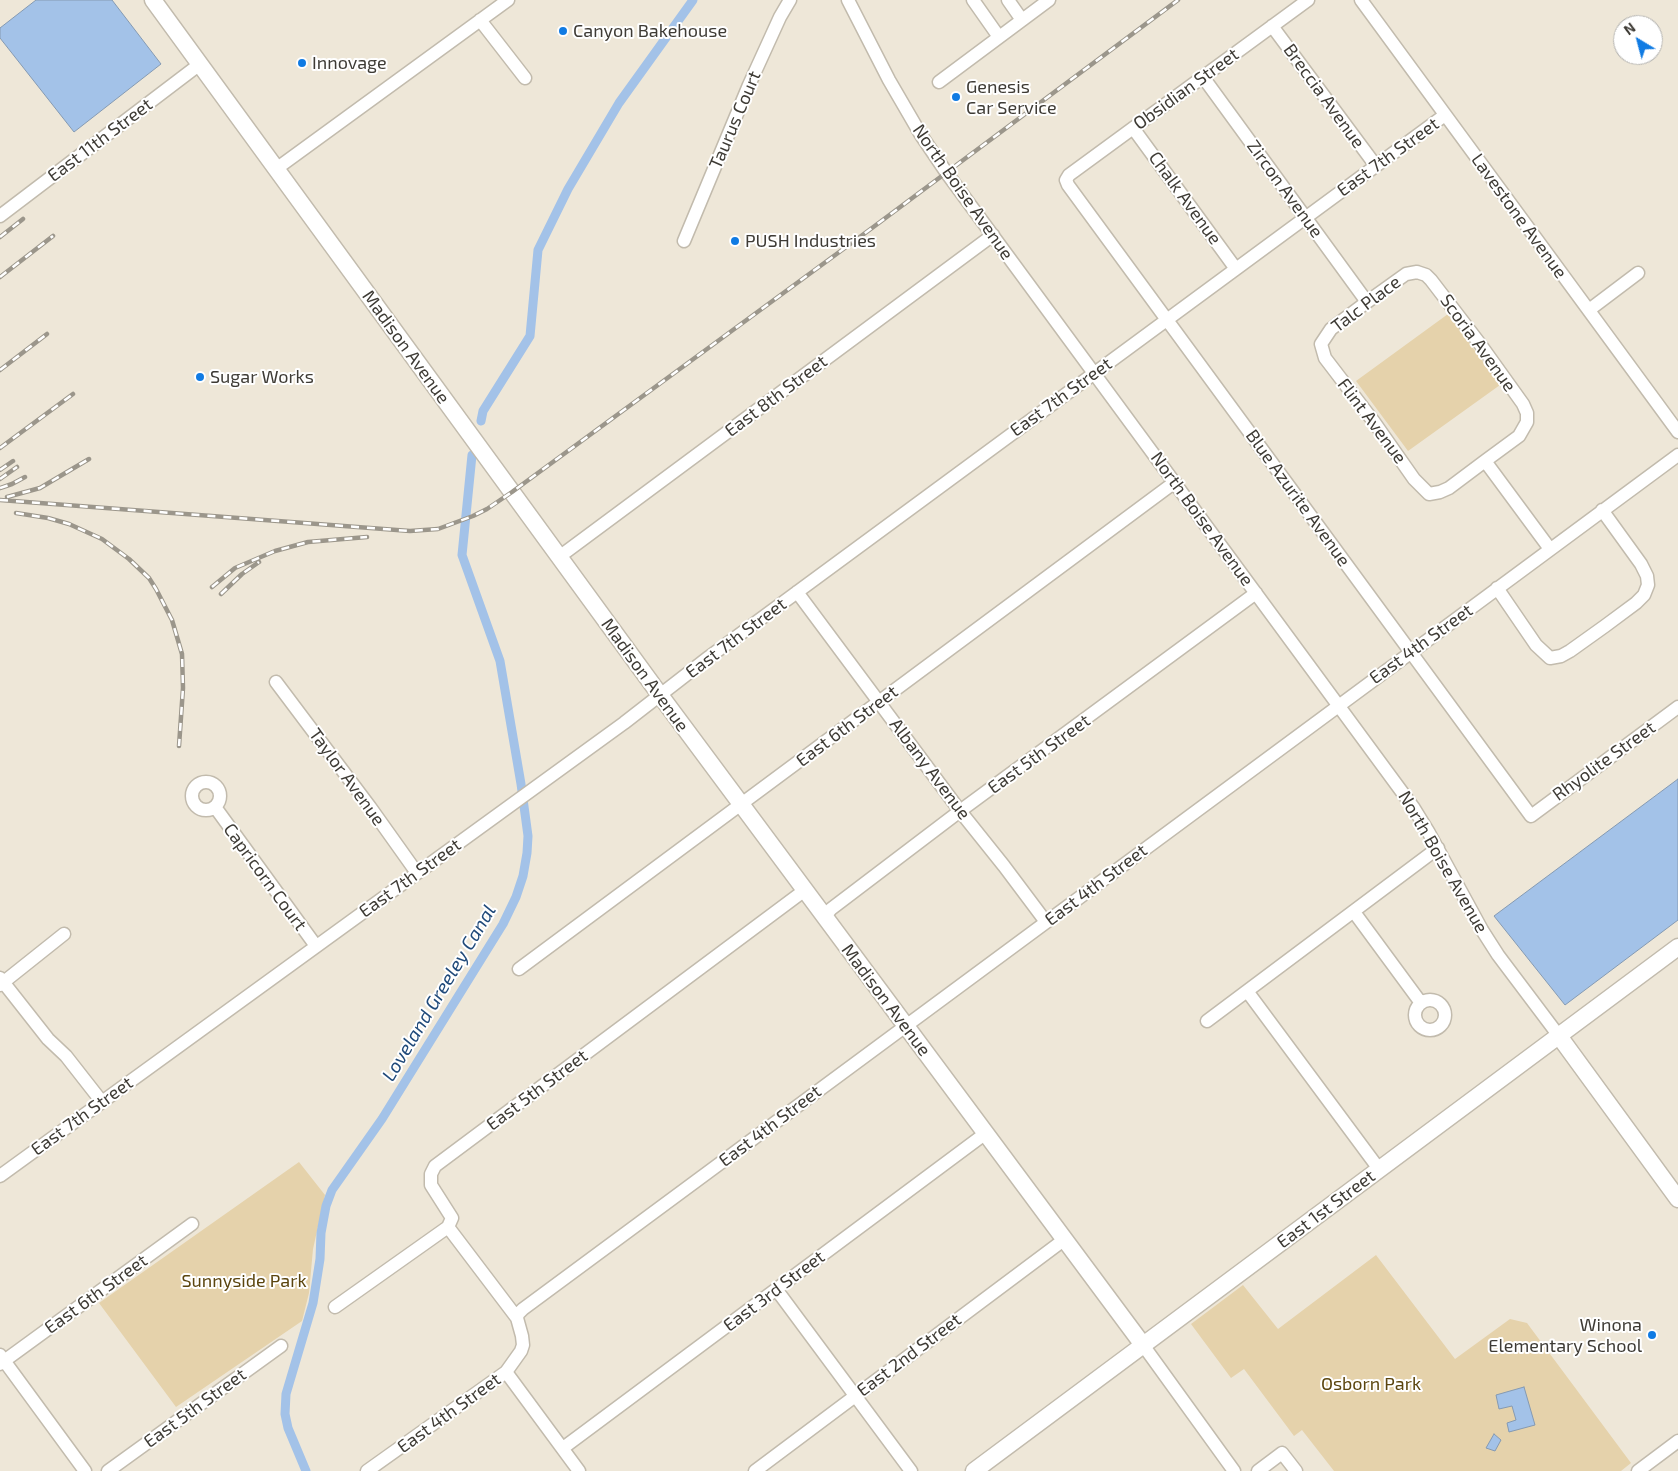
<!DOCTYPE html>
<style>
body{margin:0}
#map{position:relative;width:1678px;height:1471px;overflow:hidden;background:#eee7d8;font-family:"Exo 2",sans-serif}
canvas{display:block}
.north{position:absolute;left:1613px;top:15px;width:50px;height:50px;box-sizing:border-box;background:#fff;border:1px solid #b2b1ae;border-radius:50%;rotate:323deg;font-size:14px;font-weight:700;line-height:20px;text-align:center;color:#3e3b35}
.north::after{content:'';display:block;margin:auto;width:18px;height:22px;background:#107be3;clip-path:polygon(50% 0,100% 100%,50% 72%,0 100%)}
</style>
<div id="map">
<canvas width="1678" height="1471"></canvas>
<div class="north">N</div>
</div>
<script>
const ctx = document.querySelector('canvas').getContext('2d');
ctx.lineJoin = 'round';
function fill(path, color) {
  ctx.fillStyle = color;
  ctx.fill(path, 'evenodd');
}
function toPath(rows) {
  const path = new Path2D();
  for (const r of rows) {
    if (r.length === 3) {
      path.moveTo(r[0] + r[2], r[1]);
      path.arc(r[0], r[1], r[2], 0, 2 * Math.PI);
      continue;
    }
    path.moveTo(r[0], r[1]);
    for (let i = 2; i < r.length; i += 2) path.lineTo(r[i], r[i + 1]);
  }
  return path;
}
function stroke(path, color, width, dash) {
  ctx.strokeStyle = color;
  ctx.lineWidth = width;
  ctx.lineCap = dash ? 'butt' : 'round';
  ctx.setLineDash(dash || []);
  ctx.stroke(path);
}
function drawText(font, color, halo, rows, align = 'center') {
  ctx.font = font + ' "Exo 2",sans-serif';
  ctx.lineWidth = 4;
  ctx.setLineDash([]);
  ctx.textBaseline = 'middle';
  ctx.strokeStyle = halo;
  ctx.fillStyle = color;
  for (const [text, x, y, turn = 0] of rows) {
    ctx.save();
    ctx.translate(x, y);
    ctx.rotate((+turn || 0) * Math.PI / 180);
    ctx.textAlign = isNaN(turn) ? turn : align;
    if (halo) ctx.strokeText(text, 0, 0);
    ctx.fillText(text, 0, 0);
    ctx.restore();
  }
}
const green = toPath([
 [1448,314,1500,385,1408,451,1356,381],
 [299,1162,325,1195,313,1249,309,1293,302,1321,176,1407,99,1303],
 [1376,1255,1455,1359,1510,1319,1527,1323,1631,1463,1621,1471,1334,1471,1302,1430,1294,1436,1244,1369,1231,1378,1191,1324,1243,1285,1278,1329]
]);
const water = toPath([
 [36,0,112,0,161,64,74,132,0,38,0,28,36,0],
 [1678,779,1678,920,1565,1005,1494,916,1678,779],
 [1524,1387,1535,1425,1509,1432,1507,1423,1516,1420,1512,1406,1499,1409,1496,1395,1524,1387],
 [1494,1434,1501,1440,1495,1451,1486,1448,1494,1434]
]);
const canal = toPath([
 [481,421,483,411,530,336,538,250,568,189,619,103,693,0],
 [306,1471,288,1428,285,1414,286,1394,313,1303,320,1259,321,1233,326,1206,332,1190,382,1119,503,924,516,897,523,876,527,853,528,836,521,784,500,661,462,555,472,455]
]);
const minor = toPath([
 [848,0,889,80,921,135,946,172,1413,807,1429,833,1482,930,1498,955,1559,1036],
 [973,0,999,37],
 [1008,0,1022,20],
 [1308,0,1069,175,1066,180,1068,185,1531,816,1678,707],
 [1361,0,1678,432],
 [480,20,525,78],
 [1272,26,1376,166],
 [1203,77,1367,302],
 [939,82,1049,0],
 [1133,128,1236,269],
 [276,169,508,0],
 [0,216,200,64],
 [684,241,749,85,780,17,790,0],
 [1417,272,1426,275,1431,280,1480,344,1523,404,1527,413,1527,422,1519,436,1485,461,1449,488,1440,492,1429,494,1414,479,1374,422,1325,358,1321,344,1331,329,1367,302,1406,274,1417,272],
 [1589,310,1638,273],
 [1485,461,1550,549],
 [559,557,993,235],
 [1497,588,1536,645,1550,658,1561,656,1570,651,1605,626,1636,603,1644,595,1648,585,1647,576,1641,564,1602,510],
 [797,592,960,811,1004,866,1046,922],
 [276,682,370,807,417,873],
 [206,796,14],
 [215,807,316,946],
 [1354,912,1421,1003],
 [824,917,831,909,960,811,1256,593],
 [519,969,1175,482],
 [0,978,48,1039,66,1056,102,1102],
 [0,985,64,934],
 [1247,991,1379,1169],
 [1430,1015,15],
 [1207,1021,1438,848],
 [0,1176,624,723,709,657,1445,115],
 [776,1289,911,1471],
 [335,1307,448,1227,452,1218,431,1185,431,1174,435,1166,805,890],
 [517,1318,518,1314,523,1309,1678,455],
 [1143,1345,1234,1471],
 [0,1355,85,1471],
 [0,1364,192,1224],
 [506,1372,579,1471],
 [563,1448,986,1133],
 [108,1471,281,1346],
 [367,1471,506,1372,521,1351,523,1345,522,1336,517,1318,448,1227],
 [755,1471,1065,1239],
 [1258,1471,1282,1453,1296,1471],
 [1638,1471,1678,1441]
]);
const major = toPath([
 [153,0,660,695,1143,1345],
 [1559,1036,1678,1199],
 [974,1471,1678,947]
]);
const rail = toPath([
 [0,237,23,219],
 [0,277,53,236],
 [0,370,47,334],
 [0,448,73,394],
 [0,470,13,461],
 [0,479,17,467],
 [0,488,12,484,25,477],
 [7,497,40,488,89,459],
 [0,500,410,531,438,529,473,516,487,509,512,492,872,228,1178,0],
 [16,513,48,518,69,524,102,539,129,559,149,578,156,589,172,620,182,654,183,688,179,746],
 [212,587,235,568,275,551,308,542,367,537],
 [221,594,242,574,259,562]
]);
const markers = [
 [563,31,5,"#107be3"],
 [302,63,5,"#107be3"],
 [956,97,5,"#107be3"],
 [735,241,5,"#107be3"],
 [200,377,5,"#107be3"],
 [1652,1335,5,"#107be3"]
];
const poiNames = [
 ["Canyon Bakehouse",573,31],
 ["Innovage",312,63],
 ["Genesis",966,87],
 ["Car Service",966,108],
 ["PUSH Industries",745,241],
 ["Sugar Works",210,377],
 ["Winona",1642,1325,"right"],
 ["Elementary School",1642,1346,"right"]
];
const streetNames = [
 ["Obsidian Street",1186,89,-36],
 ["Breccia Avenue",1324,96,54],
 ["Taurus Court",735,120,-67],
 ["East 11th Street",100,140,-37],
 ["East 7th Street",1388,157,-36],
 ["Zircon Avenue",1285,189,54],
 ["North Boise Avenue",963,192,55],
 ["Chalk Avenue",1185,198,54],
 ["Lavestone Avenue",1519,216,54],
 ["Talc Place",1366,304,-37],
 ["Scoria Avenue",1478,343,54],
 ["Madison Avenue",406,347,54],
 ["East 8th Street",776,396,-37],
 ["East 7th Street",1061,397,-36],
 ["Flint Avenue",1372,421,53],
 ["Blue Azurite Avenue",1298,498,54],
 ["North Boise Avenue",1202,519,54],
 ["East 7th Street",736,638,-37],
 ["East 4th Street",1421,644,-36],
 ["Madison Avenue",645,675,54],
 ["East 6th Street",847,726,-37],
 ["East 5th Street",1039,754,-36],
 ["Rhyolite Street",1604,761,-36],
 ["Albany Avenue",930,769,53],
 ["Taylor Avenue",347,777,54],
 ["North Boise Avenue",1443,862,60],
 ["Capricorn Court",265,877,54],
 ["East 7th Street",410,878,-36],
 ["East 4th Street",1096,885,-37],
 ["Madison Avenue",886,1000,53],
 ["East 5th Street",537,1090,-37],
 ["East 7th Street",82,1116,-36],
 ["East 4th Street",770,1126,-37],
 ["East 1st Street",1326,1209,-37],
 ["East 3rd Street",774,1291,-37],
 ["East 6th Street",96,1294,-36],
 ["East 2nd Street",909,1355,-37],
 ["East 5th Street",195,1408,-36],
 ["East 4th Street",449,1413,-36]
];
const parkNames = [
 ["Sunnyside Park",244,1281],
 ["Osborn Park",1371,1384]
];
const waterNames = [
 ["Loveland Greeley Canal",439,993,-59]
];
fill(green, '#e5d2ab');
fill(water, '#a3c2e8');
stroke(water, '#859ab2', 1);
stroke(canal, '#a3c2e8', 9);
stroke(minor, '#c2bbad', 15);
stroke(major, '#c2bbad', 19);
stroke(minor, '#fff', 12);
stroke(major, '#fff', 16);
stroke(rail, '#9b968b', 4.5);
stroke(rail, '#fff', 2.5, [8]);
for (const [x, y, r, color] of markers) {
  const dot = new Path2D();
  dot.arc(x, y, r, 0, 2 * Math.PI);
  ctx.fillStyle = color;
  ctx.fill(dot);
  stroke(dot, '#fff', 2);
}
drawText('18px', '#3e3b35', '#fff', poiNames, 'left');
drawText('18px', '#3e3b35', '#fff', streetNames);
drawText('18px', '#5b450e', '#fff', parkNames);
drawText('italic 19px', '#204a7a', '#fff', waterNames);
</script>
